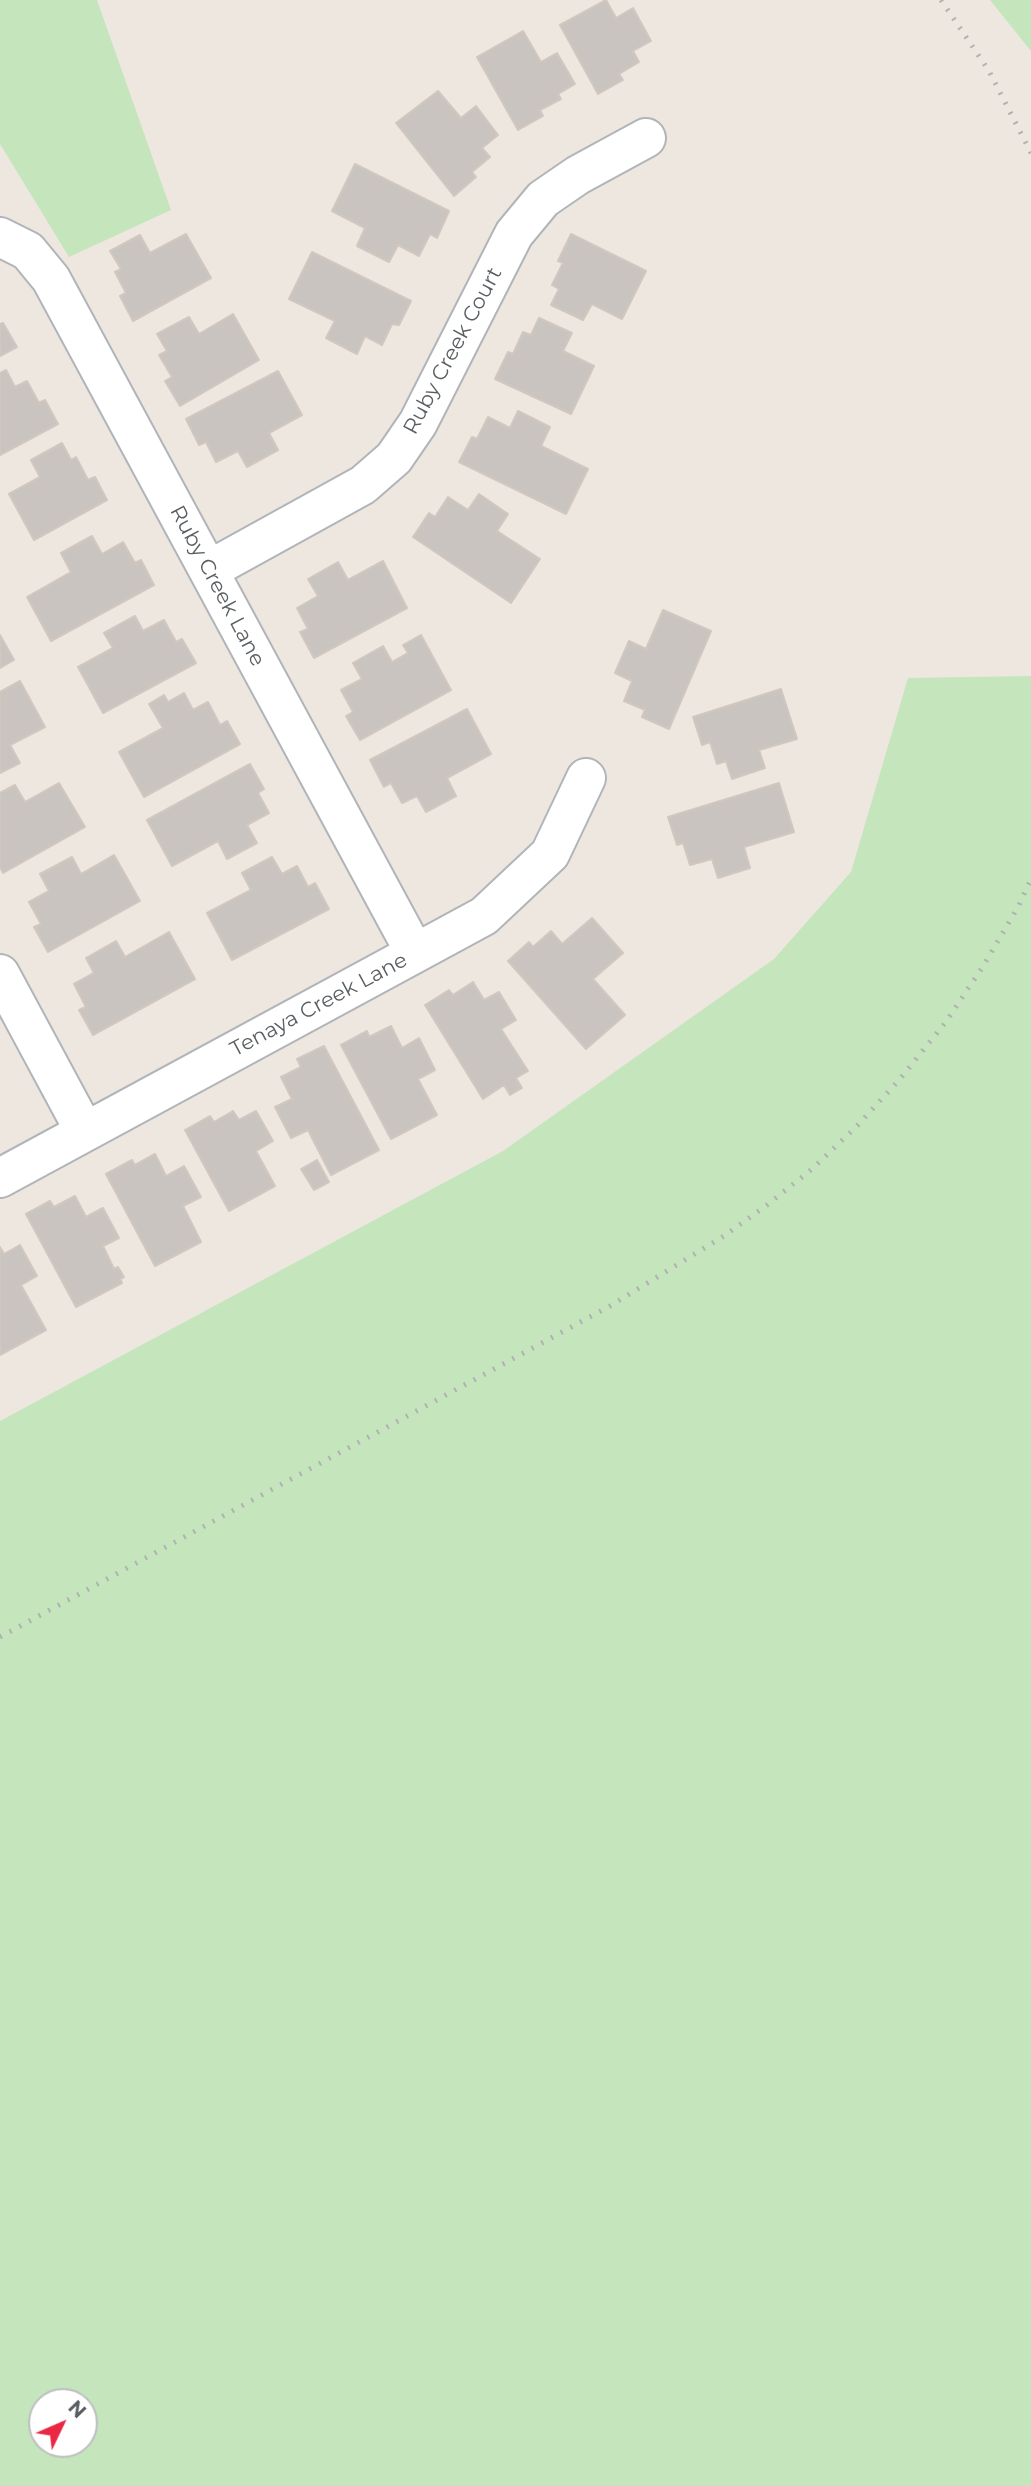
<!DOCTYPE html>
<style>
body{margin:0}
#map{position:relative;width:1031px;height:2486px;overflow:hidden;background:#ede7e0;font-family:Montserrat,sans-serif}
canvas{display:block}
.north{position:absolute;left:28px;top:2388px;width:70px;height:70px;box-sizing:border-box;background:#fff;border:2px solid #bdbfc0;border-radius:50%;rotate:46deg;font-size:19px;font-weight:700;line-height:28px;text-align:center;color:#595f62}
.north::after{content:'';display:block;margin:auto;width:24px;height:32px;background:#eb2844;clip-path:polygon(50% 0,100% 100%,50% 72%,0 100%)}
</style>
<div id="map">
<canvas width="1031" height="2486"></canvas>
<div class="north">N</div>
</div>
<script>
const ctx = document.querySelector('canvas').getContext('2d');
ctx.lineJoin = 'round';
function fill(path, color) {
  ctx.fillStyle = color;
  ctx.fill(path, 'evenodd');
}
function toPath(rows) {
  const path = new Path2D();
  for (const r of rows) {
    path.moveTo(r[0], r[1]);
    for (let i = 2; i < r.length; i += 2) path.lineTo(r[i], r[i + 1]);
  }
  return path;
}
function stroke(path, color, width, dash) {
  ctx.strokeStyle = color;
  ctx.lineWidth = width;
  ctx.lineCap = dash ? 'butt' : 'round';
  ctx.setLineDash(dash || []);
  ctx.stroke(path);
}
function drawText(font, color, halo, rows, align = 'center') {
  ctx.font = font + ' Montserrat,sans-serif';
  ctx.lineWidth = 5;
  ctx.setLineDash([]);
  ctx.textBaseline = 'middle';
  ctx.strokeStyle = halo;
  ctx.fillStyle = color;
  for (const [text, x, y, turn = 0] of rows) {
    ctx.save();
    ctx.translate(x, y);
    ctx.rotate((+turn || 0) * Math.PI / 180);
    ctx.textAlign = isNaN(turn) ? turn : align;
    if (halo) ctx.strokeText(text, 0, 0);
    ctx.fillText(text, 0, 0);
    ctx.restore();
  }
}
const green = toPath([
 [0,0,97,0,171,210,69,257,0,144],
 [990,0,1031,0,1031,51],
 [1031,676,1031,2486,0,2486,0,1421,503,1151,774,959,851,872,908,678],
 [42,2402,84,2402,84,2444,42,2444]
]);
const building = toPath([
 [606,0,616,18,633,8,651,41,633,51,639,62,619,74,623,80,598,94,560,25,606,0],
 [523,31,541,62,557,53,575,84,558,94,561,99,540,110,543,116,518,130,477,57,523,31],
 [438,91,461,118,476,106,498,135,482,148,490,157,472,172,476,177,454,196,396,123,438,91],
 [355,164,449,211,437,238,430,234,419,256,398,245,389,262,357,246,365,228,332,211,355,164],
 [186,234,211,278,133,321,120,296,126,293,115,272,121,269,110,251,140,235,150,253,186,234],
 [571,234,646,271,622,319,592,304,583,320,551,305,559,289,552,285,563,263,558,261,571,234],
 [312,252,411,301,399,325,392,324,382,345,365,336,357,354,326,338,335,321,289,299,312,252],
 [233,314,259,360,180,406,165,381,172,377,159,355,167,351,157,334,189,317,199,334,233,314],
 [539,318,572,333,563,351,594,366,571,414,495,379,508,352,513,354,523,332,531,335,539,318],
 [3,323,17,347,0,356,0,324,3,323],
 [6,370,15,387,27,381,39,403,45,400,58,424,0,455,0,373,6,370],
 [278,371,302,415,269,433,278,450,247,467,238,451,216,462,206,442,199,445,186,419,278,371],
 [518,411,550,427,541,446,588,469,566,514,459,462,472,437,477,439,488,417,510,428,518,411],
 [62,443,71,460,76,457,88,480,95,477,107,500,34,540,9,494,40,477,31,460,62,443],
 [479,494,508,514,497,531,540,559,511,603,413,537,429,513,435,517,448,497,468,510,479,494],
 [92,536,102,554,123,542,135,563,141,560,154,585,51,641,27,597,71,572,61,553,92,536],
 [383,561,407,608,314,658,300,632,308,629,297,608,318,596,308,579,338,562,348,580,383,561],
 [663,610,711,631,669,729,642,717,645,710,624,701,632,681,615,673,629,641,646,649,663,610],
 [135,616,143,631,164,620,176,642,182,639,196,663,103,713,78,667,113,648,104,633,135,616],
 [0,635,14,660,0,668,0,635],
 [421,635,451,690,360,740,346,716,353,712,341,690,362,679,353,663,383,646,392,662,408,653,403,645,421,635],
 [20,681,45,727,10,745,20,763,0,773,0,692,20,681],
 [781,689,797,739,759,750,765,768,732,779,726,761,717,764,710,742,702,745,693,717,781,689],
 [184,693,193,710,208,702,220,725,227,721,240,744,144,797,119,752,163,728,149,704,164,695,168,702,184,693],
 [467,709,491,754,447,778,456,796,426,812,417,796,402,803,391,783,384,787,370,760,467,709],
 [250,764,264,789,258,793,269,813,247,825,257,843,227,859,218,841,172,866,147,820,250,764],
 [59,783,85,827,3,873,0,867,0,793,15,785,25,802,59,783],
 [779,783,794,832,744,847,750,868,718,878,712,859,690,865,683,843,677,845,668,817,779,783],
 [114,855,140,901,48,952,34,927,41,924,29,902,49,891,40,874,72,857,81,874,114,855],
 [272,857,282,874,297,866,308,887,315,883,329,909,232,960,207,913,251,890,242,873,272,857],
 [592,918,623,953,593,979,625,1015,586,1049,508,961,529,942,533,947,551,931,562,944,592,918],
 [169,932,195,979,93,1035,79,1010,86,1007,74,984,94,973,86,958,116,941,125,957,169,932],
 [473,982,484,1000,499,992,516,1020,501,1029,528,1071,516,1078,522,1088,510,1095,504,1085,483,1099,425,1005,449,990,453,995,473,982],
 [391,1026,402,1048,419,1038,435,1070,418,1079,437,1115,391,1139,341,1045,367,1031,369,1037,391,1026],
 [324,1046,379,1150,331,1175,308,1130,291,1138,275,1107,292,1099,281,1077,301,1067,297,1059,324,1046],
 [233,1111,239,1120,256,1111,273,1141,256,1151,275,1186,229,1211,185,1130,210,1116,214,1122,233,1111],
 [155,1154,166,1176,184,1166,201,1197,183,1206,201,1242,155,1266,106,1174,132,1160,135,1165,155,1154],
 [317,1160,329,1182,314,1190,301,1169,317,1160],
 [75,1196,86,1217,103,1208,119,1238,103,1246,114,1269,118,1267,124,1277,120,1279,122,1283,76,1307,26,1214,50,1201,54,1207,75,1196],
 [20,1245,37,1276,21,1285,46,1330,0,1355,0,1247,4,1254,20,1245]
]);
const minor = toPath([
 [0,237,28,251,51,279,415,953],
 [209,570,363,485,394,458,418,423,514,234,543,199,578,175,646,138],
 [0,974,85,1132],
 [0,1178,484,916,550,854,586,778]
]);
const rail = toPath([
 [941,0,989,71,1031,153],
 [0,1637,610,1306,724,1236,767,1205,812,1169,857,1126,900,1079,945,1023,982,968,1018,907,1031,879]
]);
const streetNames = [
 ["Ruby Creek Court",453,351,-62],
 ["Ruby Creek Lane",217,586,62],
 ["Tenaya Creek Lane",319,1005,-28]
];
fill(green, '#c5e5bc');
fill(building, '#c9c4c0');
stroke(building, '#d1c7bf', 2);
stroke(minor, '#b1b5b9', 42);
stroke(minor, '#fff', 38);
stroke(rail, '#b0b1b2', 5, [2, 9]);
drawText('21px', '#595f62', '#fff', streetNames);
</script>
